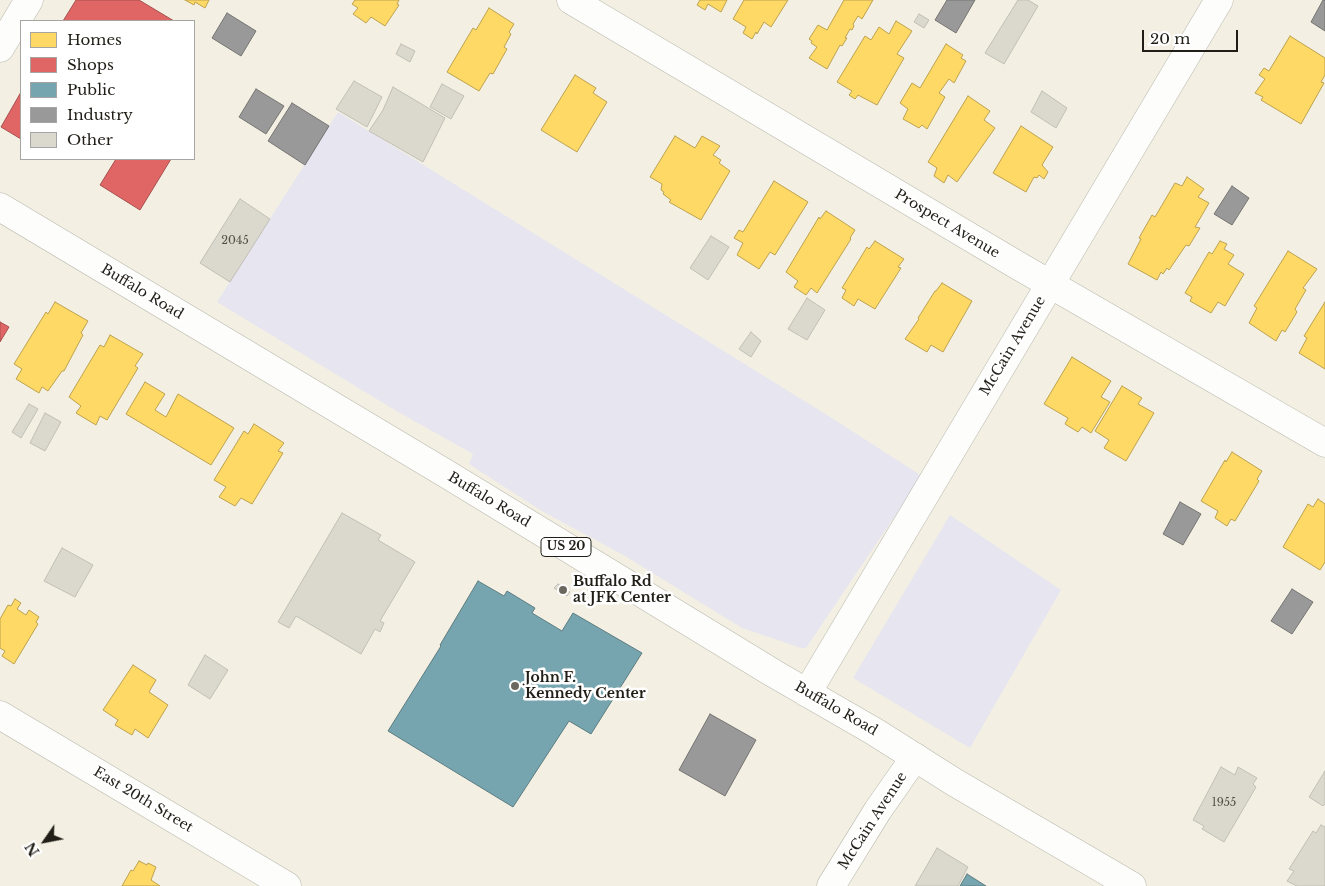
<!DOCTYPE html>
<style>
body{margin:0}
#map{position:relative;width:1325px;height:886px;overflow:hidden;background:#f3f0e3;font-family:"Libre Baskerville",serif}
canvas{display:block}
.legend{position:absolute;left:20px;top:20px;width:175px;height:140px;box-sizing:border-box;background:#fff;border:1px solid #a6a5a2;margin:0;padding:6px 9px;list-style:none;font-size:15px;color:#201e16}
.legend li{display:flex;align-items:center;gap:10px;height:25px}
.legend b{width:25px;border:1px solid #a6a5a2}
.north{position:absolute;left:20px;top:816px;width:50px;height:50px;-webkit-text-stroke:4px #fff;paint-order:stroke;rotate:237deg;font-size:14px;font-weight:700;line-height:20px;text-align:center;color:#201e16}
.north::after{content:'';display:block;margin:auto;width:18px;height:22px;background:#201e16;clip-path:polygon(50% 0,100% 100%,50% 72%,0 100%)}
.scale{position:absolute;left:1142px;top:30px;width:96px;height:22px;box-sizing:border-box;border:2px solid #201e16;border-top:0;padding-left:6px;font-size:15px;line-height:18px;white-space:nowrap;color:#201e16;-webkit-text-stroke:4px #fff;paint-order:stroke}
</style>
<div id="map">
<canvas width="1325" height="886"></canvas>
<ul class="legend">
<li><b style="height:14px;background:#ffd966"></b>Homes</li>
<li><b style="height:14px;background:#e06666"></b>Shops</li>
<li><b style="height:14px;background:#76a5af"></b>Public</li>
<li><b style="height:14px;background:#999"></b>Industry</li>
<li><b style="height:14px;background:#dbd9ce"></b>Other</li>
</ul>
<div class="north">N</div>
<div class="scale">20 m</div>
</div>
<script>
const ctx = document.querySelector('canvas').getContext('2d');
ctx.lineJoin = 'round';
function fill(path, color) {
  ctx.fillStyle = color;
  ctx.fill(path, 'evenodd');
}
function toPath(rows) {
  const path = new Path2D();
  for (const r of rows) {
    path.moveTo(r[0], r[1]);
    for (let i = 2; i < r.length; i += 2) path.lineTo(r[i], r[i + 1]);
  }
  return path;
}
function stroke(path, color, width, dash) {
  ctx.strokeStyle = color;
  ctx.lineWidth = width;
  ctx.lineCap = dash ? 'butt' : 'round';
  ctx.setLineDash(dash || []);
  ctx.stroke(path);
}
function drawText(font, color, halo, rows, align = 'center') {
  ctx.font = font + ' "Libre Baskerville",serif';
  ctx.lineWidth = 5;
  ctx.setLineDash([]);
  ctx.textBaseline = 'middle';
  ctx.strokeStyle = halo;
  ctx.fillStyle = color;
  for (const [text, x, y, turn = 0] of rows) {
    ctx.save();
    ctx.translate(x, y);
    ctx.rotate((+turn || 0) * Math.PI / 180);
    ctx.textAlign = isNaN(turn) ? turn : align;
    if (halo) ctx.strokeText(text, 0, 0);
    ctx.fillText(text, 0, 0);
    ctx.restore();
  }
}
const green = toPath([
 [338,112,827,415,922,476,806,648,801,648,742,628,625,556,540,510,469,464,473,454,393,409,217,302],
 [950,515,1061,590,970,748,853,678]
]);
const homes = toPath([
 [185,0,209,0,205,8,195,2,194,5,185,0],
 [355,0,399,0,397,4,399,5,385,26,371,17,366,23,353,14,358,8,352,4,355,0],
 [700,0,727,0,721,12,708,4,705,10,697,5,700,0],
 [744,0,788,0,771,27,764,22,757,34,756,32,752,39,743,33,746,27,733,19,744,0],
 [844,0,873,0,862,19,858,16,853,24,854,26,852,30,850,29,845,38,847,38,842,46,840,45,827,69,809,58,817,47,811,43,812,41,809,39,818,25,827,30,844,0],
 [489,8,514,24,509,32,511,34,504,47,507,49,493,74,490,73,479,91,447,72,473,28,476,30,489,8],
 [896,21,912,31,897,54,904,58,877,105,858,95,855,99,849,95,852,91,837,82,865,36,871,40,879,27,889,34,896,21],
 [1290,36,1325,58,1325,75,1321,82,1324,83,1301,124,1261,100,1263,97,1255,93,1265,79,1259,75,1264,68,1269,71,1290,36],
 [946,44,963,55,961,58,966,61,954,83,949,79,939,93,945,97,927,129,922,125,919,128,903,119,908,109,900,103,912,83,920,88,946,44],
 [575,75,596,88,593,93,607,102,577,152,541,130,575,75],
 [968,96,990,111,984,120,995,128,957,182,948,175,944,183,934,176,937,168,928,162,968,96],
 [1021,126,1053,147,1042,165,1048,172,1044,179,1039,175,1037,178,1034,177,1026,192,993,173,1021,126],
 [675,136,695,148,702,136,720,146,713,155,721,160,719,163,730,171,701,220,669,202,671,200,663,194,664,192,661,190,662,184,650,177,675,136],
 [1187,177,1204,189,1198,197,1209,203,1195,227,1200,228,1189,246,1186,245,1169,270,1167,268,1163,274,1161,272,1157,280,1128,264,1141,239,1139,238,1152,215,1155,217,1175,183,1182,186,1187,177],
 [774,181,808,202,775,255,770,252,759,269,737,255,743,243,734,238,739,230,743,232,774,181],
 [826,211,855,230,850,238,851,239,817,293,811,288,806,295,794,287,798,281,786,272,819,217,820,219,826,211],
 [875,241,904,259,898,267,901,268,875,309,858,299,854,306,842,298,846,290,842,288,867,247,869,249,875,241],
 [1220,241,1227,244,1224,249,1234,255,1228,264,1244,274,1225,306,1218,302,1211,313,1190,301,1192,297,1185,293,1209,252,1212,254,1220,241],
 [1288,251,1317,269,1303,288,1306,290,1295,309,1297,312,1285,332,1282,330,1276,341,1249,323,1257,308,1254,306,1288,251],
 [942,283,972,301,943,352,931,345,927,352,905,339,919,319,918,318,935,291,936,291,942,283],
 [55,302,88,321,81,333,83,335,64,371,62,371,48,391,42,387,39,393,16,379,22,369,14,364,46,312,48,314,55,302],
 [1325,302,1325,369,1299,353,1307,338,1304,336,1325,302],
 [110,335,143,354,135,366,138,368,107,420,100,416,96,425,76,413,81,406,69,397,100,345,104,347,110,335],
 [1072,357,1111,381,1101,397,1110,402,1091,433,1082,427,1078,432,1065,424,1068,418,1044,404,1072,357],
 [145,382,165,394,155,410,166,417,178,394,234,428,211,465,126,414,145,382],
 [1122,386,1142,398,1138,404,1154,413,1126,461,1104,448,1109,440,1095,431,1122,386],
 [254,424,284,443,278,451,283,453,252,504,241,498,235,506,219,497,226,487,214,480,244,431,248,434,254,424],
 [1232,452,1262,471,1257,479,1259,481,1235,521,1231,519,1227,526,1215,518,1218,511,1201,501,1225,460,1226,462,1232,452],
 [1318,499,1325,504,1325,562,1320,570,1283,547,1308,504,1313,507,1318,499],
 [15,599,21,603,17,609,26,615,29,610,39,617,36,622,38,624,14,664,2,656,5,651,0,648,0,619,8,605,11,606,15,599],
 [133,665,156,680,149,692,168,705,148,738,135,729,132,735,115,725,118,720,103,710,133,665],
 [139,861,147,865,148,863,156,867,151,880,160,886,122,886,131,870,133,871,139,861]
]);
const shops = toPath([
 [76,0,139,0,174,21,63,21,76,0],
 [21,92,21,139,1,127,21,92],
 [116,159,171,159,140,210,100,185,116,159],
 [0,322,9,327,0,342,0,322]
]);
const public = toPath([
 [478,581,504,596,507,591,535,608,532,613,562,631,573,613,642,653,591,734,569,721,513,807,388,731,441,646,440,645,478,581],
 [967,874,986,886,960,886,967,874]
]);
const industry = toPath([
 [947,0,975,0,956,33,935,20,947,0],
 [1323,0,1325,0,1325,31,1311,22,1323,0],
 [227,13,256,31,241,56,212,38,227,13],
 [256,89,284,106,266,134,239,117,256,89],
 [292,103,329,126,305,165,268,141,292,103],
 [1232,186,1249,198,1232,225,1214,214,1232,186],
 [1180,502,1201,514,1183,545,1163,534,1180,502],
 [1292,589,1313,602,1292,634,1271,621,1292,589],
 [710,714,756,740,725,796,679,770,710,714]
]);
const building = toPath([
 [1018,0,1028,0,1038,6,1004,64,985,53,1018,0],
 [919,14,929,20,924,28,914,22,919,14],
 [401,44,415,51,410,62,396,54,401,44],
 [354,81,382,97,367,127,336,109,354,81],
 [442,84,464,96,451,119,430,107,442,84],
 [393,87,445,118,423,162,369,131,383,110,393,87],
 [1042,91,1067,108,1056,128,1031,112,1042,91],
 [240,199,270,219,230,282,200,263,240,199],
 [711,236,729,247,708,280,690,268,711,236],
 [807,298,825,310,807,340,788,329,807,298],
 [751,332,761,341,751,357,739,349,751,332],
 [29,404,38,409,21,438,12,432,29,404],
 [45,413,61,422,45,451,30,443,45,413],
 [342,513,381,535,378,540,415,562,380,621,384,623,380,632,375,629,361,654,296,616,289,628,278,622,342,513],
 [62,548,93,565,75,597,44,581,62,548],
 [558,584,570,592,567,596,554,588,558,584],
 [205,655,228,670,210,699,188,685,205,655],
 [1221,767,1235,775,1238,767,1257,778,1253,784,1256,787,1224,842,1202,829,1204,826,1193,820,1221,767],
 [1325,771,1325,804,1323,806,1309,797,1325,771],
 [1321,825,1325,827,1325,886,1297,886,1287,881,1294,871,1289,869,1313,831,1316,833,1321,825],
 [937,848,968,867,958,886,915,886,937,848]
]);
const minor = toPath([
 [571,0,1017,265,1325,443],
 [0,48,29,0],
 [807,693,1219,0],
 [0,715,287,886],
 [831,886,878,810,915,757]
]);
const major = toPath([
 [0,207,445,473,773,673,875,732,954,782,1132,886]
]);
const markers = [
 [563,590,5,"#6a685e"],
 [515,686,5,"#6a685e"]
];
const numberNames = [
 ["2045",235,241],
 ["1955",1224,803]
];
const shields = [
 [566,547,50]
];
const shieldNames = [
 ["US 20",566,547]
];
const streetNames = [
 ["Prospect Avenue",947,224,31],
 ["Buffalo Road",142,292,31],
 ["McCain Avenue",1013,346,-59],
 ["Buffalo Road",489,500,31],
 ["Buffalo Road",836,709,30],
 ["East 20th Street",143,800,31],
 ["McCain Avenue",873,821,-57]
];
const poiNames = [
 ["Buffalo Rd",573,582],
 ["at JFK Center",573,598],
 ["John F.",525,678],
 ["Kennedy Center",525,694]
];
fill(green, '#e7e5ef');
fill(homes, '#ffd966');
stroke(homes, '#bca14e', 1);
fill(shops, '#e06666');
stroke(shops, '#a6504e', 1);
fill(public, '#76a5af');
stroke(public, '#5c7c81', 1);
fill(industry, '#999');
stroke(industry, '#757472', 1);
fill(building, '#dbd9ce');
stroke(building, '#c1beb5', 1);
stroke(minor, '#b9b7ad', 29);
stroke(major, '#b9b7ad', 29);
stroke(minor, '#fdfdfb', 28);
stroke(major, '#fdfdfb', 28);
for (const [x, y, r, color] of markers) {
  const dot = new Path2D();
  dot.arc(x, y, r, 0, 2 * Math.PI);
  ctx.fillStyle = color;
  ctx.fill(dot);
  stroke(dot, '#fff', 2);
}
drawText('11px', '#514f46', null, numberNames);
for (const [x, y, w] of shields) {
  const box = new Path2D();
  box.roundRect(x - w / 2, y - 9.5, w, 19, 4);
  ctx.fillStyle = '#fff';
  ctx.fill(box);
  stroke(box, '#201e16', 1);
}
drawText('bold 12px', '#201e16', null, shieldNames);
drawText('14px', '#201e16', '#fff', streetNames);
drawText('bold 14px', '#201e16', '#fff', poiNames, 'left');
</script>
